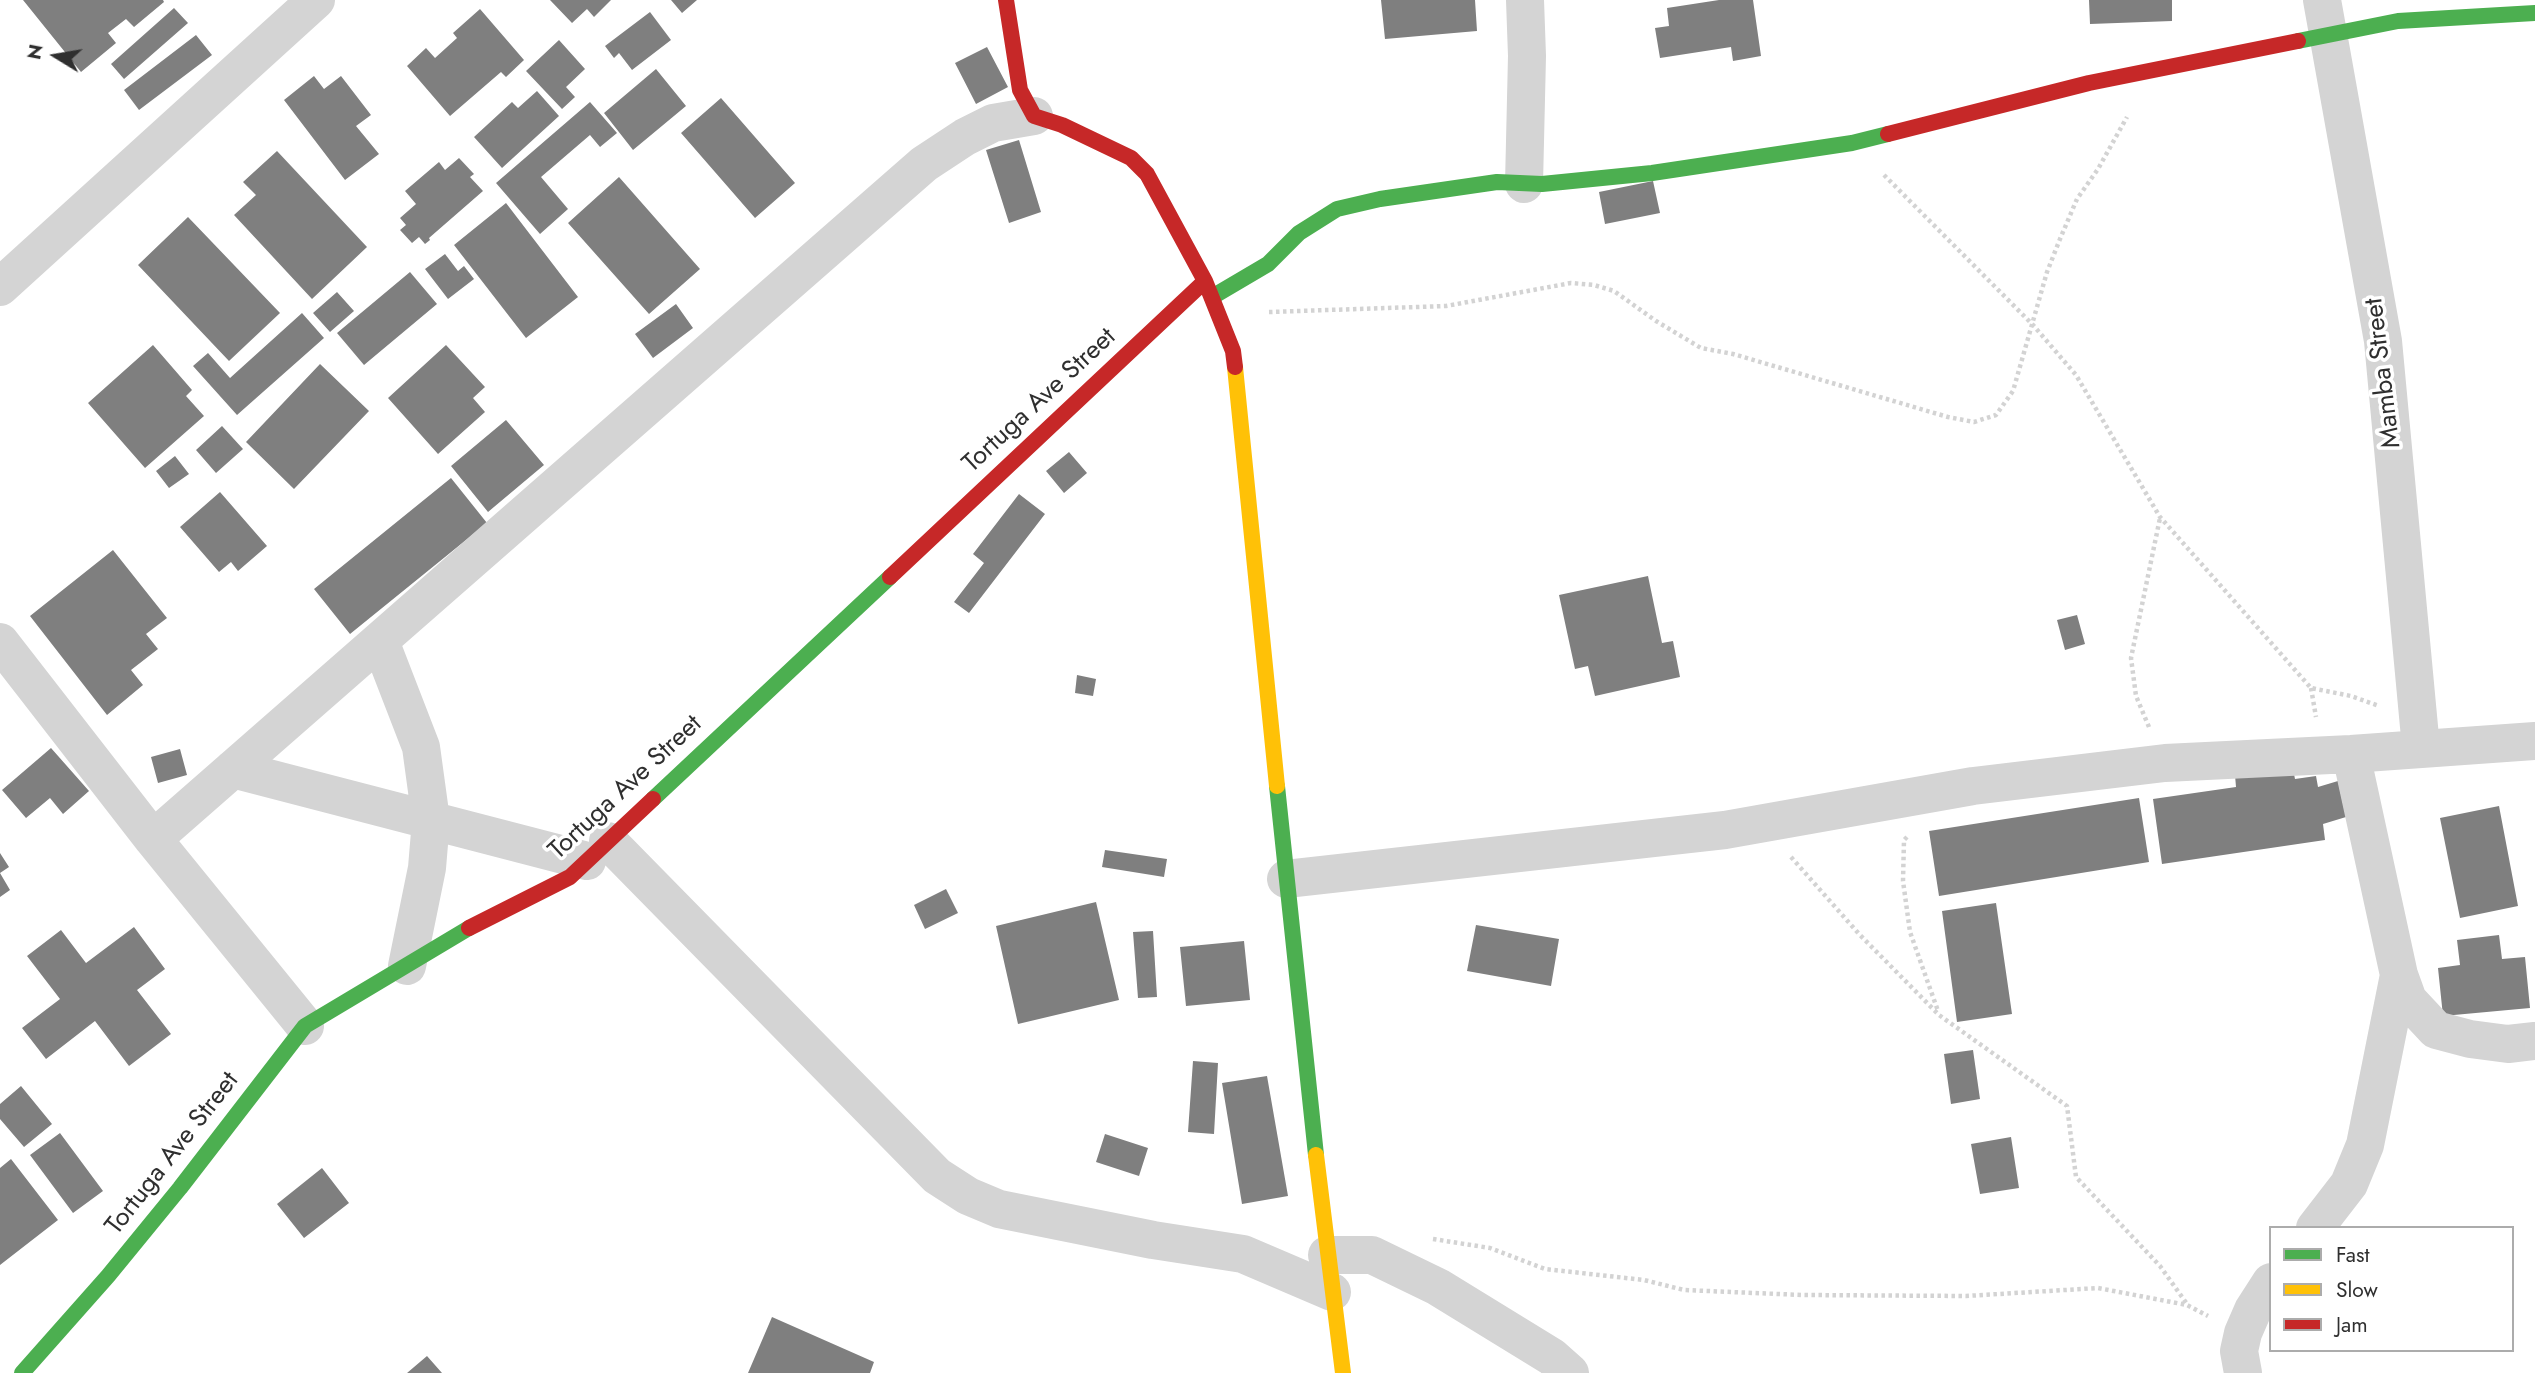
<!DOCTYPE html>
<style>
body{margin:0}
#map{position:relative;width:2535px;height:1373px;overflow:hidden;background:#fff;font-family:Jost,sans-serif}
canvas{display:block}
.legend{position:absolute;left:2269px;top:1226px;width:245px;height:126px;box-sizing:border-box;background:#fff;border:2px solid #acacac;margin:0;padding:9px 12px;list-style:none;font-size:21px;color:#2f2f2f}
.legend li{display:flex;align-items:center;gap:14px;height:35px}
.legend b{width:35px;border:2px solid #acacac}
.north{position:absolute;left:21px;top:21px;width:70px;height:70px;-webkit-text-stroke:5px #fff;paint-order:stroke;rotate:281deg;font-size:19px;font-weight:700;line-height:28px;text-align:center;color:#2f2f2f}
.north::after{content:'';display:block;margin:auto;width:24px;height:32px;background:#2f2f2f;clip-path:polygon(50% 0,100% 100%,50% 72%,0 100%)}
</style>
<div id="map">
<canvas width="2535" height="1373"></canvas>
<ul class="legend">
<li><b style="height:9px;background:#4caf50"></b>Fast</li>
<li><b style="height:9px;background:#ffc107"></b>Slow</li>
<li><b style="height:9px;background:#c62828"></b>Jam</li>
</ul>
<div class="north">N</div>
</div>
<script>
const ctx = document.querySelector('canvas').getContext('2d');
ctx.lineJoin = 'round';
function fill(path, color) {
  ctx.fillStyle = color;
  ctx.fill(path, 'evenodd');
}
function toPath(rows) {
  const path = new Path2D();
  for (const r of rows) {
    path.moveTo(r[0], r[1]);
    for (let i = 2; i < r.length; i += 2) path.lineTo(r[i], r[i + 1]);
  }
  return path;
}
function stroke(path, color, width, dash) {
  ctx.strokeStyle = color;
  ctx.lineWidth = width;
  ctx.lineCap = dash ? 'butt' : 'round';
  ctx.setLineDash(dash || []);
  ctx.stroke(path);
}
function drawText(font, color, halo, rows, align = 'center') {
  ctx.font = font + ' Jost,sans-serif';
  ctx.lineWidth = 7;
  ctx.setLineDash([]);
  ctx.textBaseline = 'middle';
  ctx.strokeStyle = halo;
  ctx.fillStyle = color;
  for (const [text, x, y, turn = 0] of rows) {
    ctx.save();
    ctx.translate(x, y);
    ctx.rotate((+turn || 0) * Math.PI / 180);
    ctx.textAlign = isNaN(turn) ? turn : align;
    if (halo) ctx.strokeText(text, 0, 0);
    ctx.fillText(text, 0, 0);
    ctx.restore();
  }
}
const building = toPath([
 [23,0,163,0,164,2,134,27,126,19,108,33,116,43,81,72],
 [550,0,611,0,594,17,587,9,572,23],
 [671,0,697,0,682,13],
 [1381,0,1475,0,1477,31,1385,39],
 [1719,0,1753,0,1761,56,1733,61,1731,47,1660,58,1655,28,1669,26,1667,8],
 [2089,0,2172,0,2172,21,2090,24],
 [174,8,188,23,124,79,111,64],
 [480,9,524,60,506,77,501,72,450,116,407,66,426,48,435,58,457,38,453,33],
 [650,12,671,40,632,70,619,53,614,58,605,46],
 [196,35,212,55,139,110,124,90],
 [559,40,585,69,566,87,575,97,562,109,526,71],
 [987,47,1008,87,976,104,955,63],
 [656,69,686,106,633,150,604,113],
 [314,76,324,89,341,76,371,115,356,126,379,154,345,180,284,100],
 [537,91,559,116,502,168,474,137,512,102,518,108],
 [721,98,795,183,755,218,681,133],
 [590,102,617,133,600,147,590,135,541,177,568,209,540,234,496,183],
 [1019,140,1041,212,1009,223,986,150],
 [277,151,367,247,312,299,234,215,256,195,243,182],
 [459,158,474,174,470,177,483,191,429,238,430,240,425,244,419,237,412,243,400,230,406,225,400,218,416,204,405,191,439,162,445,170],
 [619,177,700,269,649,314,568,223],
 [1653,181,1660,213,1605,224,1599,192],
 [506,203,578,297,526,338,454,245],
 [188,217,280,313,229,361,138,265],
 [445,254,458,271,464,266,474,279,448,299,425,269],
 [410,272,437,304,364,365,337,333],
 [337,292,354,311,330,332,313,313],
 [676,304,693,328,653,358,635,334],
 [302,313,324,338,237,415,193,366,208,353,230,378],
 [153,345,192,390,186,396,204,416,145,468,88,403],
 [446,345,485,387,473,398,485,412,438,454,388,398],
 [320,364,369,411,294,489,246,442],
 [506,420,544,465,488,512,451,466],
 [222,426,243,449,216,473,196,450],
 [1069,452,1087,473,1064,493,1046,471],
 [175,456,189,474,169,488,156,471],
 [451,478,487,523,350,634,314,589],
 [220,492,267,546,238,571,231,562,219,572,180,527],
 [1019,494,1045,514,969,613,954,602,984,563,973,554],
 [113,550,167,618,146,634,158,649,131,670,143,685,107,715,30,616],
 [1648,576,1662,643,1673,641,1680,677,1595,696,1588,666,1575,669,1559,595],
 [2077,615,2085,644,2065,650,2057,620],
 [1077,675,1096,679,1093,696,1075,693],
 [51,748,89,791,63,814,50,798,26,818,2,790],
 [180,749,187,775,158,783,151,757],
 [2294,774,2295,779,2316,776,2318,787,2338,781,2346,817,2323,824,2325,840,2162,864,2153,799,2236,787,2235,775],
 [2139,798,2149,862,1939,896,1929,831],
 [2499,806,2518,906,2460,918,2440,818],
 [1105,850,1167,859,1164,877,1102,867],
 [0,853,9,867,0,873,10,890,0,897],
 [946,889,958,913,925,929,914,905],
 [1096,902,1119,1000,1018,1024,996,926],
 [1996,903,2012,1014,1957,1022,1942,911],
 [1476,925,1559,939,1551,986,1467,971],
 [134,927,165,969,137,990,171,1034,129,1066,95,1021,46,1059,22,1028,60,999,27,956,61,930,86,963],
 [1153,931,1157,997,1138,998,1133,932],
 [2499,935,2502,959,2525,957,2530,1008,2443,1016,2438,968,2460,965,2457,940],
 [1244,941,1250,1000,1186,1006,1180,947],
 [1973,1050,1980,1099,1951,1104,1944,1054],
 [1193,1061,1218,1063,1214,1134,1188,1132],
 [1267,1076,1288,1196,1242,1204,1222,1083],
 [21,1086,52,1124,24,1147,0,1119,0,1104],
 [60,1133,103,1191,73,1213,30,1155],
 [1105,1134,1148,1148,1139,1176,1096,1162],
 [2011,1137,2019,1188,1980,1194,1971,1144],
 [11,1159,58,1220,0,1265,0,1168],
 [322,1168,349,1203,304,1238,277,1204],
 [772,1317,874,1362,870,1373,748,1373],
 [427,1356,442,1373,407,1373]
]);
const path = toPath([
 [1884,175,2033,325,2076,375,2160,517,2311,688,2351,696,2379,706],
 [1269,312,1446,306,1571,283,1594,285,1614,291,1656,321,1701,348,1733,354,1948,417,1974,422,1996,415,2013,391,2047,272,2060,239,2077,199,2098,169,2127,117],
 [2311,688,2316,717],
 [2149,727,2136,696,2131,658,2160,518],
 [1907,837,1904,840,1903,881,1910,932,1938,1011],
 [1791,857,1859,934,1939,1015,2067,1106,2076,1177,2160,1266,2187,1304],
 [1433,1239,1490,1248,1545,1269,1644,1280,1684,1290,1802,1295,1966,1296,2098,1288,2187,1305,2208,1316]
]);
const street = toPath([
 [2322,0,2383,341,2421,748],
 [1524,184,1527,56,1525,0],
 [0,287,316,0],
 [380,641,421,747,431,820,427,868,407,966],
 [0,642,153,839,305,1026],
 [2351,754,2399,975,2408,1000,2436,1030,2470,1039,2508,1044,2535,1041],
 [233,769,587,861],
 [153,839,924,164,965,137,993,123,1034,116],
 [608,841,937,1176,968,1196,999,1209,1153,1240,1243,1254,1332,1292],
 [1286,879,1725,830,1973,786,2165,763,2351,754,2535,741],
 [2315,1228,2349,1184,2365,1145,2399,975],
 [1327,1255,1372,1255,1438,1287,1552,1357,1570,1373],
 [2243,1373,2239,1351,2243,1333,2253,1310,2271,1282]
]);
const fast = toPath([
 [2298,41,2398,21,2535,13],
 [1212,297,1268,264,1299,233,1337,209,1380,199,1497,182,1542,184,1652,173,1852,143,1888,134],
 [1277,786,1316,1155],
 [653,799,890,577],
 [22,1373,108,1276,180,1188,305,1026,469,928]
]);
const slow = toPath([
 [1235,367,1277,786],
 [1316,1155,1343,1373]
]);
const jam = toPath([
 [1006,0,1020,90,1034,116,1062,125,1131,158,1147,174,1205,281,1233,351,1235,367],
 [1888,134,2089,83,2298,41],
 [890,577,1205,281],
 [469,928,570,877,653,799]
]);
const streetNames = [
 ["Mamba Street",2384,373,-97],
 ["Tortuga Ave Street",1040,401,-43],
 ["Tortuga Ave Street",626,788,-43],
 ["Tortuga Ave Street",173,1154,-52]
];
fill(building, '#7f7f7f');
stroke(path, '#d3d3d3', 4.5, [3.5, 3.5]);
stroke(street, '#d4d4d4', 38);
stroke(fast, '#4caf50', 16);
stroke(slow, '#ffc107', 16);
stroke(jam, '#c62828', 16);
drawText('26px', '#2f2f2f', '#fff', streetNames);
</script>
